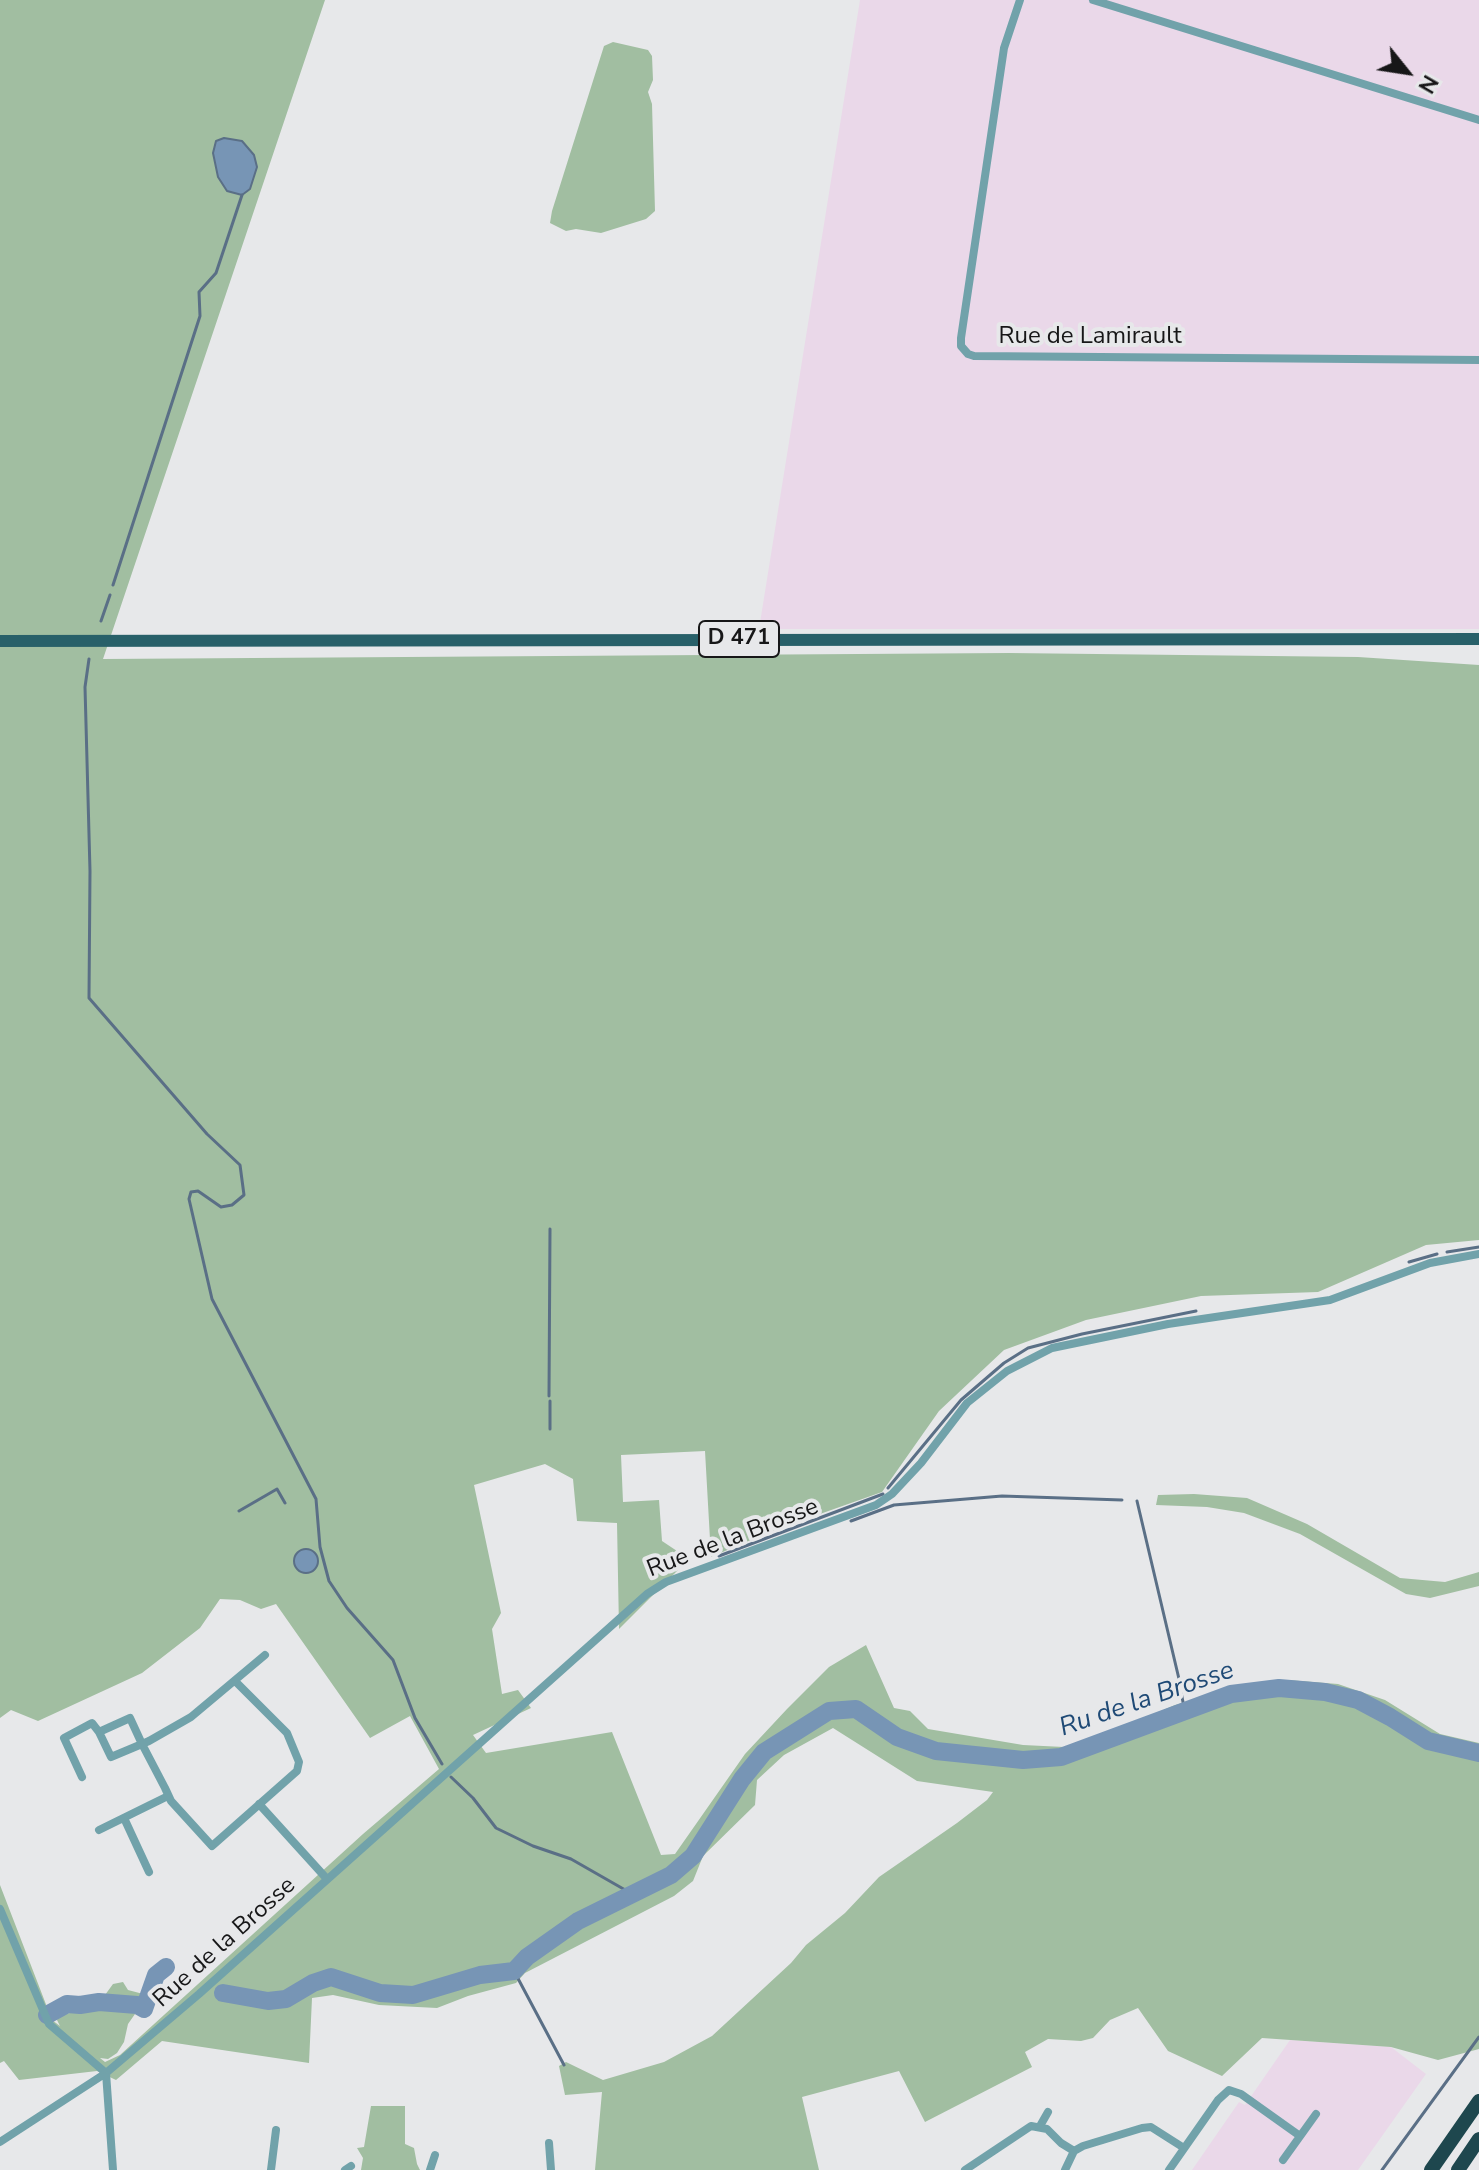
<!DOCTYPE html>
<style>
body{margin:0}
#map{position:relative;width:1479px;height:2170px;overflow:hidden;background:#e7e8ea;font-family:"Nunito Sans",sans-serif}
canvas{display:block}
.north{position:absolute;left:1367px;top:32px;width:80px;height:80px;-webkit-text-stroke:6px #e7e8ea;paint-order:stroke;rotate:120deg;font-size:22px;font-weight:700;line-height:32px;text-align:center;color:#171718}
.north::after{content:'';display:block;margin:auto;width:28px;height:36px;background:#171718;clip-path:polygon(50% 0,100% 100%,50% 72%,0 100%)}
</style>
<div id="map">
<canvas width="1479" height="2170"></canvas>
<div class="north">N</div>
</div>
<script>
const ctx = document.querySelector('canvas').getContext('2d');
ctx.lineJoin = 'round';
function fill(path, color) {
  ctx.fillStyle = color;
  ctx.fill(path, 'evenodd');
}
function toPath(rows) {
  const path = new Path2D();
  for (const r of rows) {
    if (r.length === 3) {
      path.moveTo(r[0] + r[2], r[1]);
      path.arc(r[0], r[1], r[2], 0, 2 * Math.PI);
      continue;
    }
    path.moveTo(r[0], r[1]);
    for (let i = 2; i < r.length; i += 2) path.lineTo(r[i], r[i + 1]);
  }
  return path;
}
function stroke(path, color, width, dash) {
  ctx.strokeStyle = color;
  ctx.lineWidth = width;
  ctx.lineCap = dash ? 'butt' : 'round';
  ctx.setLineDash(dash || []);
  ctx.stroke(path);
}
function drawText(font, color, halo, rows, align = 'center') {
  ctx.font = font + ' "Nunito Sans",sans-serif';
  ctx.lineWidth = 8;
  ctx.setLineDash([]);
  ctx.textBaseline = 'middle';
  ctx.strokeStyle = halo;
  ctx.fillStyle = color;
  for (const [text, x, y, turn = 0] of rows) {
    ctx.save();
    ctx.translate(x, y);
    ctx.rotate((+turn || 0) * Math.PI / 180);
    ctx.textAlign = isNaN(turn) ? turn : align;
    if (halo) ctx.strokeText(text, 0, 0);
    ctx.fillText(text, 0, 0);
    ctx.restore();
  }
}
const industrial = toPath([
 [860,0,1479,0,1479,629,759,629],
 [1290,2040,1391,2047,1426,2074,1358,2170,1192,2170,1239,2102,1245,2105]
]);
const green = toPath([
 [0,0,325,0,103,659,1009,653,1358,657,1479,665,1479,1240,1426,1245,1318,1292,1201,1296,1086,1320,1004,1350,939,1411,882,1492,772,1531,711,1557,705,1451,621,1455,623,1502,659,1500,662,1541,689,1559,619,1629,617,1523,577,1521,573,1479,545,1464,474,1485,501,1613,492,1629,502,1694,518,1690,531,1708,473,1735,486,1753,612,1732,661,1855,675,1854,745,1754,787,1709,829,1667,866,1645,894,1708,910,1711,928,1729,1023,1745,1064,1747,1105,1735,1175,1705,1243,1686,1288,1680,1338,1684,1385,1700,1440,1734,1479,1743,1479,2049,1438,2060,1391,2047,1262,2038,1222,2076,1168,2051,1138,2008,1110,2020,1093,2038,1081,2041,1048,2039,1025,2052,1032,2067,925,2122,899,2071,802,2097,819,2170,595,2170,602,2092,565,2095,559,2066,566,2062,603,2080,664,2062,712,2036,791,1963,806,1945,845,1913,879,1877,957,1823,987,1800,993,1792,917,1781,833,1728,784,1755,757,1780,755,1805,703,1856,693,1881,674,1896,525,1973,516,1983,468,1996,437,2008,379,2005,333,1995,312,1998,309,2063,162,2041,116,2080,97,2071,19,2080,4,2061,0,2063,0,1885,52,2020,60,2026,57,2020,59,2015,102,2007,105,1995,113,1984,123,1982,128,1990,147,1995,148,2006,135,2014,128,2024,124,2042,117,2053,108,2059,100,2058,105,2062,120,2055,363,1834,439,1769,410,1716,370,1738,276,1604,261,1609,240,1600,220,1599,200,1628,142,1673,38,1721,11,1710,0,1718],
 [613,42,648,50,652,56,653,80,648,92,652,104,655,211,646,219,601,233,576,229,566,231,550,223,552,211,604,46],
 [1194,1494,1247,1498,1307,1524,1400,1578,1445,1582,1479,1572,1479,1586,1430,1598,1406,1594,1300,1534,1244,1513,1207,1507,1156,1505,1158,1495],
 [371,2106,405,2106,405,2144,414,2148,417,2164,420,2170,361,2170,363,2158,357,2148,364,2147]
]);
const water = toPath([
 [224,138,242,141,254,155,257,167,250,189,242,195,227,191,218,177,213,153,216,141,224,138],
 [306,1561,12]
]);
const stream = toPath([
 [113,585,200,316,199,292,216,273,242,195],
 [101,621,110,595],
 [89,659,85,687,90,871,89,998,207,1134,240,1165,244,1195,232,1205,221,1207,198,1191,191,1192,189,1199,212,1299,316,1499,320,1547,329,1581,347,1608,393,1660,415,1718,442,1764],
 [1447,1252,1479,1247],
 [1409,1262,1437,1254],
 [549,1396,550,1229],
 [550,1401,550,1429],
 [888,1488,961,1400,1004,1363,1028,1348,1082,1334,1196,1311],
 [1137,1501,1179,1679],
 [239,1511,277,1489,285,1503],
 [851,1521,894,1505,1002,1496,1122,1500],
 [719,1556,883,1494],
 [1179,1682,1185,1712],
 [451,1777,473,1798,496,1828,533,1846,571,1859,634,1895],
 [514,1971,564,2065],
 [1382,2170,1479,2037]
]);
const river = toPath([
 [223,1993,268,2001,286,1999,313,1983,331,1977,380,1993,413,1995,480,1975,514,1971,527,1957,578,1921,671,1875,693,1856,742,1779,764,1752,829,1711,856,1709,897,1737,936,1751,1023,1760,1061,1757,1231,1694,1279,1688,1325,1692,1358,1700,1390,1717,1428,1741,1479,1753],
 [47,2015,67,2004,80,2005,99,2002,137,2005,144,2009,156,1975,166,1967]
]);
const street = toPath([
 [1020,0,1004,48,961,338,961,346,968,354,974,356,1479,360],
 [1093,0,1479,120],
 [235,1681,287,1733,299,1762,297,1771,212,1846,171,1801,165,1788,142,1744,130,1718,99,1732,111,1757,142,1744,149,1741,191,1717,265,1655],
 [82,1777,64,1738,92,1723,99,1732],
 [259,1804,327,1879],
 [124,1818,149,1872],
 [99,1830,168,1796],
 [0,1909,49,2024,106,2073],
 [106,2073,113,2170],
 [1040,2126,1048,2112],
 [0,2142,106,2073,199,1994,647,1594,666,1582,876,1505,892,1494,921,1463,967,1403,1007,1371,1052,1348,1168,1324,1330,1300,1430,1263,1479,1254],
 [549,2143,551,2170],
 [1283,2160,1316,2114],
 [271,2170,276,2130],
 [345,2170,351,2166],
 [430,2170,435,2155],
 [965,2170,1031,2126,1047,2129,1061,2143,1074,2151],
 [1065,2170,1074,2151,1083,2146,1142,2128,1151,2127,1184,2148],
 [1169,2170,1218,2100,1229,2090,1241,2094,1300,2136]
]);
const primary = toPath([
 [0,641,1479,639]
]);
const highway = toPath([
 [1431,2170,1479,2101],
 [1458,2170,1479,2139]
]);
const shields = [
 [739,639,80]
];
const shieldNames = [
 ["D 471",739,639]
];
const streetNames = [
 ["Rue de Lamirault",1090,337],
 ["Rue de la Brosse",733,1539,-21],
 ["Rue de la Brosse",225,1943,-42]
];
const waterNames = [
 ["Ru de la Brosse",1147,1700,-19]
];
fill(industrial, '#ead8e9');
fill(green, '#a1bea1');
fill(water, '#7795b5');
stroke(water, '#5a6f86', 2);
stroke(stream, '#5a6f86', 3);
stroke(river, '#7795b5', 18);
stroke(street, '#71a2aa', 8);
stroke(primary, '#286069', 12);
stroke(highway, '#1e474e', 14);
for (const [x, y, w] of shields) {
  const box = new Path2D();
  box.roundRect(x - w / 2, y - 18, w, 36, 6);
  ctx.fillStyle = '#e7e8ea';
  ctx.fill(box);
  stroke(box, '#171718', 2);
}
drawText('bold 22px', '#171718', null, shieldNames);
drawText('24px', '#171718', '#e7e8ea', streetNames);
drawText('italic 26px', '#1f4a76', '#e7e8ea', waterNames);
</script>
